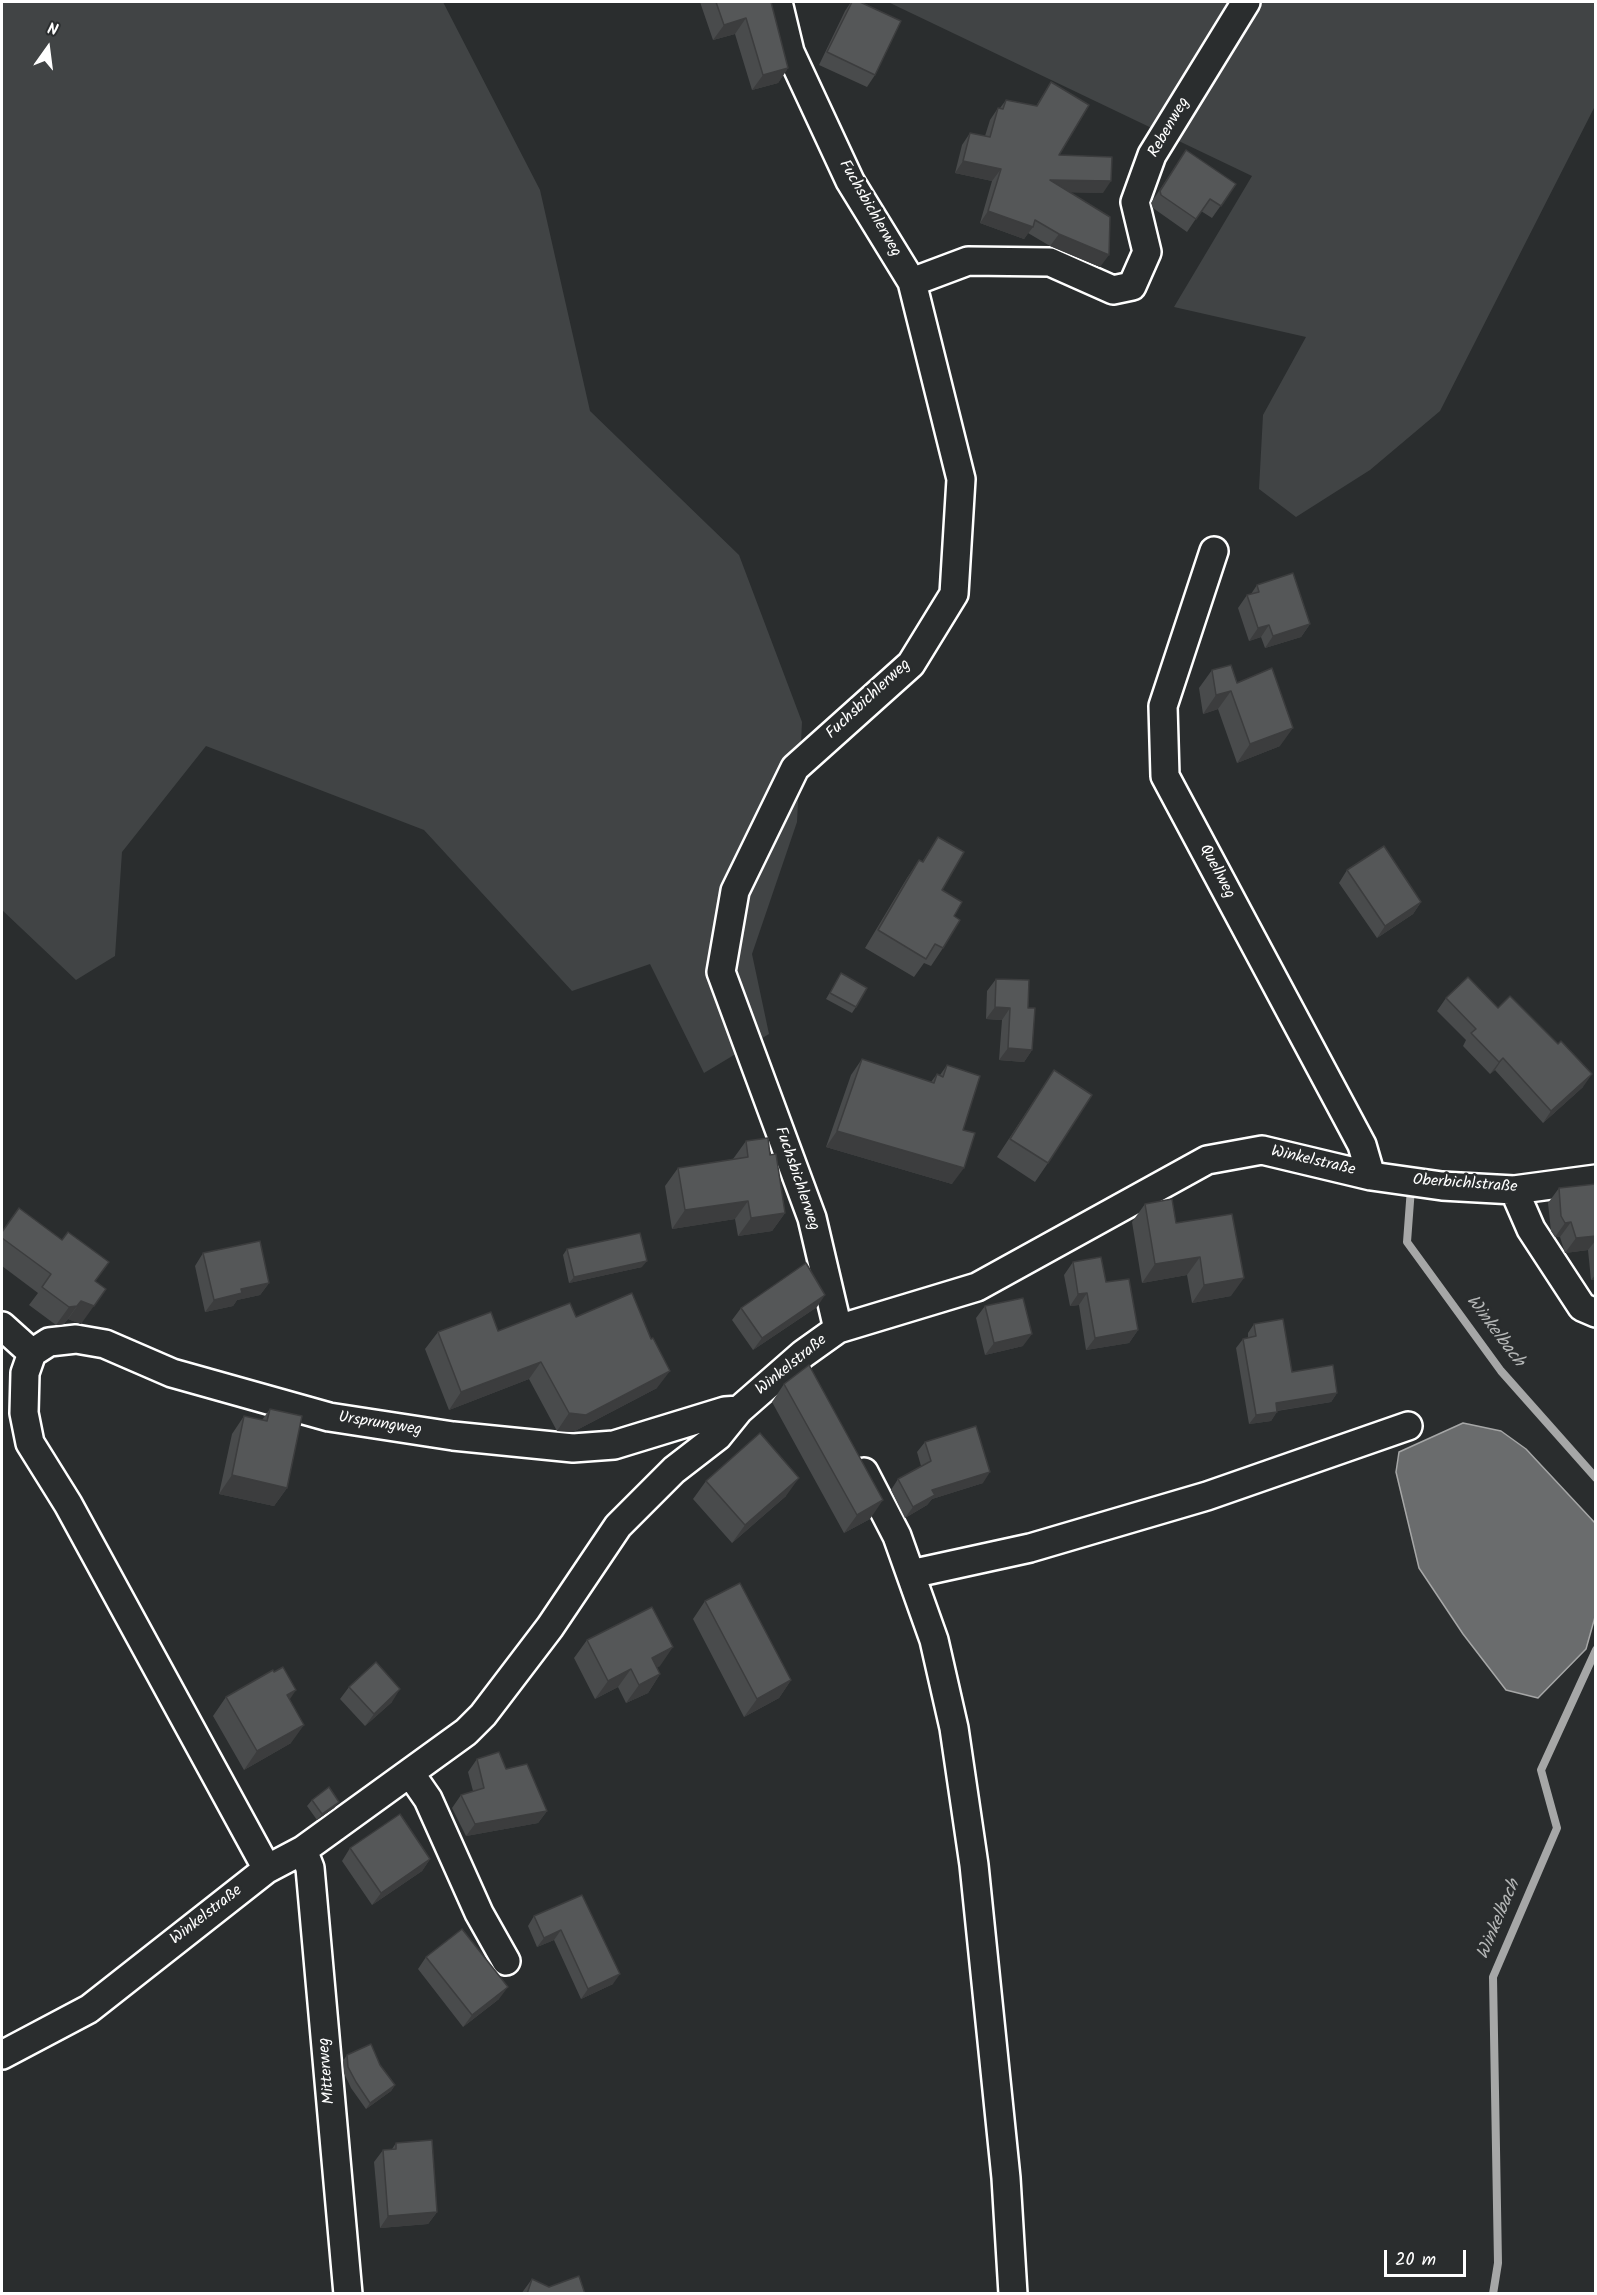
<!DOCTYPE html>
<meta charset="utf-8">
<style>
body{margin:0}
#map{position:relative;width:1597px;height:2295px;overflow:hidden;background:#2a2d2e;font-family:Kalam,sans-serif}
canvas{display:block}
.frame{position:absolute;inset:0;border:3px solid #fff;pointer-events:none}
.north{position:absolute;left:18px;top:18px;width:60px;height:60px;-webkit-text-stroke:4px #2a2d2e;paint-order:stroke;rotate:14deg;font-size:16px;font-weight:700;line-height:24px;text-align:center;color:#fff}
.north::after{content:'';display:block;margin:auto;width:21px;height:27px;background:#fff;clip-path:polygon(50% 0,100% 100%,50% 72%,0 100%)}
.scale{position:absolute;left:1384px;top:2250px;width:82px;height:27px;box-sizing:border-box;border:3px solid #fff;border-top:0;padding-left:8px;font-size:18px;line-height:21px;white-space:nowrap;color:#fff;-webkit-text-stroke:4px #2a2d2e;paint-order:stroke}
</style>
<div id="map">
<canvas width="1597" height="2295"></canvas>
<div class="frame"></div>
<div class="north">N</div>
<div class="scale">20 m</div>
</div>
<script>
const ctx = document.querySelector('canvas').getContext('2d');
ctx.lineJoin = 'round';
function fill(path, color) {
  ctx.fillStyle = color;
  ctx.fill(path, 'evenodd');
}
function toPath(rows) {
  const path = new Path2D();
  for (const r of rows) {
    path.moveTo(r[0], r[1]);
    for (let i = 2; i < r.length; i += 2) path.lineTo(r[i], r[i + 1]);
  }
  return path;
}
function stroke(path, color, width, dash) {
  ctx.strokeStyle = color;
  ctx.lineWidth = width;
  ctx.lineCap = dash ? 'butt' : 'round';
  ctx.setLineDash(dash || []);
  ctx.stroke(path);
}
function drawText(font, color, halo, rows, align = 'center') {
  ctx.font = font + ' Kalam,sans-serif';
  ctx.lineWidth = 5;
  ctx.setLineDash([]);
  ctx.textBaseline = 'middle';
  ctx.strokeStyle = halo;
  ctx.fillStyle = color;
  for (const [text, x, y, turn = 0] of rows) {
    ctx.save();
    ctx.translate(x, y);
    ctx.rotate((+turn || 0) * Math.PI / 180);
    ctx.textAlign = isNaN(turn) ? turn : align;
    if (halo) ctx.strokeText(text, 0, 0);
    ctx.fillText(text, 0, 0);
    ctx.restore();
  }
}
const green = toPath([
 [2,2,443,2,540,190,590,411,739,555,802,722,797,822,752,954,769,1034,704,1073,650,964,572,991,424,830,206,746,122,852,115,956,76,980,2,910],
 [888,2,1595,2,1595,106,1440,411,1370,470,1296,517,1259,489,1263,415,1306,337,1174,307,1252,176]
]);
const water = toPath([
 [1463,1423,1501,1431,1526,1449,1595,1523,1595,1617,1586,1649,1538,1698,1506,1690,1463,1634,1419,1568,1396,1472,1399,1452,1463,1423]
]);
const stream = toPath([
 [1411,1188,1407,1242,1501,1371,1596,1478],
 [1493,2294,1498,2263,1493,1977,1557,1828,1541,1770,1596,1650]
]);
const minor = toPath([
 [778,2,790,52,850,181,912,282,961,479,954,594,911,664,795,768,735,891,721,972,812,1218,838,1329],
 [912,282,968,261,1050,262,1113,290,1132,286,1147,252,1135,202,1152,155,1246,2],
 [1214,551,1163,706,1165,776,1362,1145,1371,1176],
 [1514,1190,1531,1229,1582,1307,1596,1313],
 [2,1326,32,1353],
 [864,1472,897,1536,934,1640,954,1728,974,1865,1006,2178,1013,2294],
 [911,1574,1030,1548,1207,1496,1408,1426],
 [410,1773,428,1799,479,1913,506,1961],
 [303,1850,310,1868,348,2294],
 [267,1869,68,1504,30,1443,24,1413,25,1373,32,1353,49,1342,76,1339,105,1344,172,1373,329,1417,453,1436,573,1448,614,1445,725,1411,739,1410],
 [2,2055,89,2009,267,1869,303,1850,466,1732,483,1715,550,1627,618,1526,674,1470,718,1436,739,1410,803,1354,838,1329,977,1287,1207,1160,1262,1150,1371,1176,1442,1186,1514,1190,1596,1179]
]);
const wall = toPath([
 [700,2,771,2,788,68,778,83,752,90,735,34,713,40],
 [851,2,860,2,875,75,867,87,819,65,845,11],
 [1051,82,1059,155,1103,193,1070,192,1100,267,1050,246,1028,233,1024,239,980,223,992,181,955,173,962,145,970,133,985,136,990,120,998,108,1000,108,1006,100,1036,106],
 [1186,150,1236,184,1212,218,1201,211,1187,232,1153,208,1151,203],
 [1257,585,1310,624,1301,637,1265,648,1261,637,1249,641,1238,608,1247,595,1251,594],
 [1212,670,1237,683,1280,746,1237,763,1218,709,1203,714,1199,688],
 [938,837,942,890,954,916,943,948,931,966,924,963,914,977,865,948,907,878,919,860,922,862],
 [1347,870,1421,902,1413,914,1377,938,1339,883],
 [841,973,856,1007,852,1013,826,999],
 [996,979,1028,1008,1032,1050,1024,1062,999,1060,1002,1020,986,1019,987,991],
 [1446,998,1498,1008,1558,1044,1583,1087,1543,1123,1495,1070,1490,1074,1463,1046,1466,1040,1437,1011],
 [862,1059,931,1082,937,1074,940,1075,947,1065,963,1130,952,1184,826,1147,851,1075],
 [1054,1070,1048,1163,1035,1182,997,1157],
 [746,1141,770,1155,785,1213,772,1231,738,1236,735,1219,672,1229,665,1186,678,1168,733,1159],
 [1596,1184,1596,1280,1591,1280,1588,1250,1565,1253,1560,1237,1555,1237,1551,1231,1548,1203,1559,1188],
 [1145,1204,1176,1223,1231,1296,1192,1303,1187,1275,1142,1283,1132,1222],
 [2,1232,96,1282,81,1324,68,1319,64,1324,56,1325,29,1305,38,1293,2,1266],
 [567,1249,642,1267,569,1283,563,1255],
 [203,1253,269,1283,260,1295,237,1300,233,1306,205,1312,195,1266],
 [1073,1262,1106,1282,1138,1330,1129,1343,1086,1350,1079,1305,1070,1306,1064,1275],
 [985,1306,1023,1346,985,1355,976,1318],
 [817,1307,753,1350,732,1320,741,1308],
 [576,1317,657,1388,573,1432,557,1431,529,1379,449,1410,425,1349,438,1332,498,1331],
 [1254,1324,1292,1372,1337,1393,1331,1402,1277,1411,1271,1421,1249,1424,1236,1348,1243,1339,1248,1338,1248,1333],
 [1596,1335,1596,1357,1594,1338],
 [784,1384,870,1519,844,1533,772,1402],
 [270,1409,287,1488,274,1506,219,1494,232,1434,244,1416,262,1420],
 [925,1442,983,1483,932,1499,927,1505,905,1518,891,1490,898,1479,921,1466,917,1452],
 [706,1481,786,1496,732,1543,693,1499],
 [705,1601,791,1680,779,1698,744,1717,693,1619],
 [587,1640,660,1666,657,1667,660,1674,648,1693,626,1703,618,1687,595,1699,574,1658],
 [349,1687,392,1702,365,1726,340,1699],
 [226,1697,290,1699,291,1743,244,1770,213,1716],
 [477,1759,506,1769,547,1811,538,1823,466,1836,452,1808,461,1795,473,1791,468,1772],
 [312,1800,339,1802,334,1808,317,1820,307,1806],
 [350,1848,430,1859,422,1871,372,1905,342,1861],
 [582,1895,613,1984,581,1999,554,1940,537,1947,528,1926,534,1916],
 [426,1957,499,1999,463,2027,418,1969],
 [347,2055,380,2065,395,2085,391,2091,366,2109,351,2088,344,2073,343,2061],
 [396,2143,437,2212,428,2224,380,2228,374,2162,383,2150,392,2149],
 [532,2279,549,2287,585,2294,521,2294]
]);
const shadedWall = toPath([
 [746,18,735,34,713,40,724,25],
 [788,68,778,83,752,90,763,75],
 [963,161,1001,169,992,181,955,173],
 [1050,180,1111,181,1103,193,1041,192],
 [988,211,1033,227,1024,239,980,223],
 [1059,234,1109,255,1100,267,1050,246],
 [1310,624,1301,637,1265,648,1273,636],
 [1269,625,1261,637,1249,641,1258,628],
 [1231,691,1218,709,1203,714,1216,695],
 [1293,728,1280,746,1237,763,1250,744],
 [1421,902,1413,914,1377,938,1385,926],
 [995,1007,1010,1008,1002,1020,986,1019],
 [1008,1048,1032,1050,1024,1062,999,1060],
 [1503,1058,1495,1070,1490,1074,1499,1062],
 [1592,1074,1583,1087,1543,1123,1551,1111],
 [837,1131,964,1168,952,1184,826,1147],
 [748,1201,735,1219,672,1229,685,1210],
 [785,1213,772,1231,738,1236,751,1218],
 [1571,1222,1560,1237,1555,1237,1565,1223],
 [1596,1236,1596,1240,1588,1250,1565,1253,1576,1238],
 [1200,1257,1187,1275,1142,1283,1155,1264],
 [647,1261,642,1267,569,1283,574,1277],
 [1596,1274,1596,1280,1591,1280],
 [1244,1278,1231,1296,1192,1303,1204,1285],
 [269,1283,260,1295,237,1300,233,1306,205,1312,214,1300,241,1289],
 [106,1289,81,1324,68,1319,81,1301],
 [1087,1293,1079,1305,1070,1306,1078,1294],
 [825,1295,817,1307,753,1350,762,1338],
 [77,1306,64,1324,56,1325,69,1307],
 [1138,1330,1129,1343,1086,1350,1095,1338],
 [1032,1334,1023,1346,985,1355,994,1343],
 [541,1362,529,1379,449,1410,461,1392],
 [670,1371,657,1388,573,1432,557,1431,569,1413],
 [1337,1393,1331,1402,1269,1412,1276,1403],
 [1277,1412,1271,1421,1249,1424,1256,1415],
 [990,1472,983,1483,932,1499,927,1505,905,1518,913,1507,932,1490],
 [232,1475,287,1488,274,1506,219,1494],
 [799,1478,786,1496,732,1543,745,1525],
 [883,1500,870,1519,844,1533,857,1515],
 [673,1647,660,1666,639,1676,652,1658],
 [631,1669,618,1687,595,1699,608,1681],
 [660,1674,648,1693,626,1703,639,1685],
 [791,1680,779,1698,744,1717,757,1699],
 [400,1689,392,1702,365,1726,374,1714],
 [296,1690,284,1708,287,1695],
 [304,1725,291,1743,244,1770,257,1751],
 [339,1802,334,1808,317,1820,322,1814],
 [547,1811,538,1823,466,1836,475,1824],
 [430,1859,422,1871,372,1905,381,1893],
 [561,1930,554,1940,537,1947,544,1938],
 [620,1974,613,1984,581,1999,588,1989],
 [508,1987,499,1999,463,2027,472,2015],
 [395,2085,391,2091,366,2109,370,2103],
 [437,2212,428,2224,380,2228,388,2216]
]);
const building = toPath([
 [716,2,771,2,788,68,763,75,746,18,724,25,716,2],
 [852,2,860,2,901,21,875,75,827,52,852,2],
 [1051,82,1089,105,1059,155,1112,157,1111,181,1050,180,1110,217,1109,255,1059,234,1035,220,1033,227,988,211,1001,169,963,161,970,133,990,137,998,108,1003,109,1006,100,1037,106,1051,82],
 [1186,150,1236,184,1221,206,1210,199,1196,219,1161,195,1160,191,1186,150],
 [1293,573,1310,624,1273,636,1269,625,1258,628,1247,595,1259,592,1257,585,1293,573],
 [1231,665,1237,683,1272,668,1293,728,1250,744,1231,691,1216,695,1212,670,1231,665],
 [938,837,964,852,942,890,962,902,954,916,960,920,943,948,935,944,926,959,878,930,919,860,923,862,938,837],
 [1384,846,1421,902,1385,926,1347,870,1384,846],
 [841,973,867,988,856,1007,830,993,841,973],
 [1468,977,1498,1008,1510,996,1558,1044,1561,1041,1592,1074,1551,1111,1503,1058,1499,1062,1471,1033,1476,1029,1446,998,1468,977],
 [996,979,1029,980,1028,1008,1035,1008,1032,1050,1008,1048,1010,1008,995,1007,996,979],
 [862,1059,934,1083,937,1074,943,1077,947,1065,980,1076,963,1130,975,1133,964,1168,837,1131,862,1059],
 [1054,1070,1092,1095,1048,1163,1010,1139,1054,1070],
 [768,1138,770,1155,776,1154,785,1213,751,1218,748,1201,685,1210,678,1168,748,1157,746,1141,768,1138],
 [1596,1184,1596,1236,1576,1238,1571,1222,1565,1223,1561,1216,1559,1188,1596,1184],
 [1172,1199,1176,1223,1232,1214,1244,1278,1204,1285,1200,1257,1155,1264,1145,1204,1172,1199],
 [19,1208,62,1240,68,1232,109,1262,95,1281,106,1289,94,1306,81,1301,77,1306,69,1307,42,1287,51,1274,2,1238,2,1232,19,1208],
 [640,1233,647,1261,574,1277,567,1249,640,1233],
 [260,1241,269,1283,241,1289,242,1293,214,1300,203,1253,260,1241],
 [1101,1257,1106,1282,1129,1279,1138,1330,1095,1338,1087,1293,1078,1294,1073,1262,1101,1257],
 [806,1263,825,1295,762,1338,741,1308,806,1263],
 [632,1293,651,1339,653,1338,670,1371,586,1415,569,1413,541,1362,461,1392,438,1332,491,1312,498,1331,570,1303,576,1317,632,1293],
 [1023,1298,1032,1334,994,1343,985,1306,1023,1298],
 [1283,1319,1292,1372,1333,1365,1337,1393,1276,1403,1277,1412,1256,1415,1243,1339,1256,1336,1254,1324,1283,1319],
 [809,1365,883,1500,857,1515,784,1384,809,1365],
 [270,1409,302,1416,287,1488,232,1475,244,1416,267,1421,270,1409],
 [976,1426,990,1472,932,1490,935,1495,913,1507,898,1479,931,1461,925,1442,976,1426],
 [760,1433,799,1478,745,1525,706,1481,760,1433],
 [740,1583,791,1680,757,1699,705,1601,740,1583],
 [652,1607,673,1647,652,1658,660,1674,639,1685,631,1669,608,1681,587,1640,652,1607],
 [376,1662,400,1689,374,1714,349,1687,376,1662],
 [283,1667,296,1690,287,1695,304,1725,257,1751,226,1697,273,1670,274,1672,283,1667],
 [499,1752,506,1769,527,1764,547,1811,475,1824,461,1795,484,1788,477,1759,499,1752],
 [329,1787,339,1802,322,1814,312,1800,329,1787],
 [400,1814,430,1859,381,1893,350,1848,400,1814],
 [582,1895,620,1974,588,1989,561,1930,544,1938,534,1916,582,1895],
 [462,1929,508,1987,472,2015,426,1957,462,1929],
 [371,2044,380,2065,395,2085,370,2103,356,2082,348,2067,347,2055,371,2044],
 [432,2140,437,2212,388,2216,383,2150,396,2149,396,2143,432,2140],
 [579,2276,585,2294,527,2294,532,2279,549,2287,579,2276]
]);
const streetNames = [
 ["Rebenweg",1170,128,-60],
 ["Fuchsbichlerweg",869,209,60],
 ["Fuchsbichlerweg",869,700,-43],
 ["Quellweg",1216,872,62],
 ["Winkelstraße",1313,1162,13],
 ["Fuchsbichlerweg",796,1179,71],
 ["Oberbichlstraße",1465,1185,4],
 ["Winkelstraße",792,1366,-39],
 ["Ursprungweg",380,1425,9],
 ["Winkelstraße",207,1916,-38],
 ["Mitterweg",328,2071,-95]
];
const waterNames = [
 ["Winkelbach",1494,1332,53],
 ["Winkelbach",1500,1920,-67]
];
fill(green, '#414445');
fill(water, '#6a6c6d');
stroke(water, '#a6a7a7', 1.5);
stroke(stream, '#a6a7a7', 8);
stroke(minor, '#fff', 32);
stroke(minor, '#2a2d2e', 27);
fill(wall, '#494b4c');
fill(shadedWall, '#3c3d3e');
fill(building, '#555758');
stroke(building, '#3c3d3e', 1.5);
drawText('16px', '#fff', '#2a2d2e', streetNames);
drawText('italic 18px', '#b4b6b6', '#2a2d2e', waterNames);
</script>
